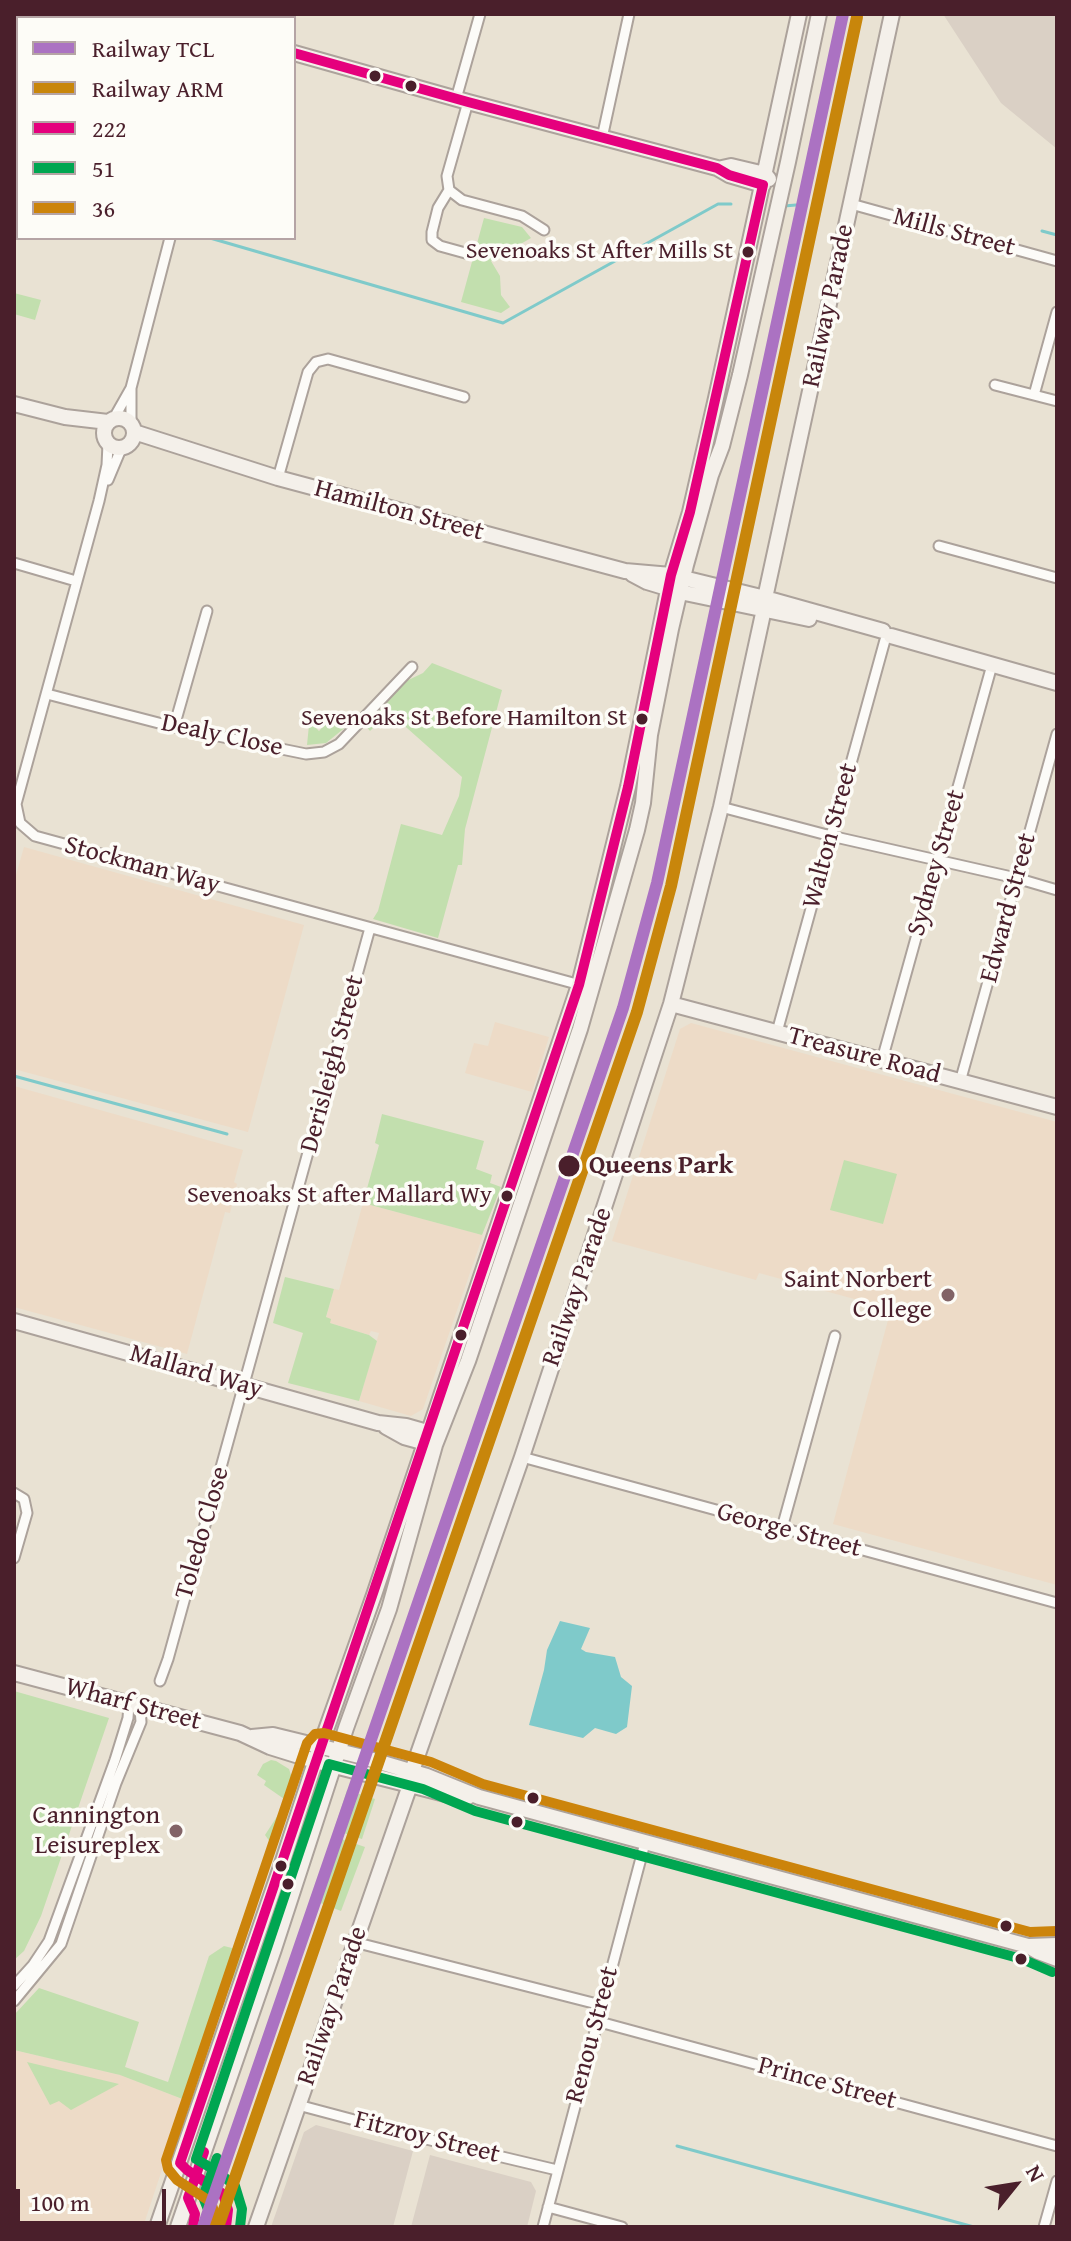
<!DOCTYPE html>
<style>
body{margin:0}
#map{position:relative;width:1071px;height:2241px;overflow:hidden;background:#e9e2d3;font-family:"Gentium Book Plus",serif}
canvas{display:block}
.frame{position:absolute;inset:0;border:16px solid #4a1f2b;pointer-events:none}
.legend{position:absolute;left:16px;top:16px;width:280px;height:224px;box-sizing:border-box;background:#fdfcf7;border:2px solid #b5a4a5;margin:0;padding:10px 14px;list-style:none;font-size:24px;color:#4a1f2b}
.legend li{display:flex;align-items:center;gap:16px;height:40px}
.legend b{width:40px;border:2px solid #b5a4a5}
.north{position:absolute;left:975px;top:2145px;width:80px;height:80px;-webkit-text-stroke:6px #fdfcf7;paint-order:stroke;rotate:60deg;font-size:22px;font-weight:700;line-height:32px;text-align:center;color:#4a1f2b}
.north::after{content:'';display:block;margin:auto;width:28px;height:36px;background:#4a1f2b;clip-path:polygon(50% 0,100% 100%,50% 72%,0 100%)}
.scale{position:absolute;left:16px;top:2189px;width:150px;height:36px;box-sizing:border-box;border:4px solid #4a1f2b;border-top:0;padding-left:10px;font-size:24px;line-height:28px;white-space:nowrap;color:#4a1f2b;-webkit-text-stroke:6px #fdfcf7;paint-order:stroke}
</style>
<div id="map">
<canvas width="1071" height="2241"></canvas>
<div class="frame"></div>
<ul class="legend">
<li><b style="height:10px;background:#ab72c2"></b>Railway TCL</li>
<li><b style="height:10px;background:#c8860b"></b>Railway ARM</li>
<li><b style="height:10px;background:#e5007d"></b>222</li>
<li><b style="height:10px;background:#00a651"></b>51</li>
<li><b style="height:10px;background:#cc840b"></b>36</li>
</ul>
<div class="north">N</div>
<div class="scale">100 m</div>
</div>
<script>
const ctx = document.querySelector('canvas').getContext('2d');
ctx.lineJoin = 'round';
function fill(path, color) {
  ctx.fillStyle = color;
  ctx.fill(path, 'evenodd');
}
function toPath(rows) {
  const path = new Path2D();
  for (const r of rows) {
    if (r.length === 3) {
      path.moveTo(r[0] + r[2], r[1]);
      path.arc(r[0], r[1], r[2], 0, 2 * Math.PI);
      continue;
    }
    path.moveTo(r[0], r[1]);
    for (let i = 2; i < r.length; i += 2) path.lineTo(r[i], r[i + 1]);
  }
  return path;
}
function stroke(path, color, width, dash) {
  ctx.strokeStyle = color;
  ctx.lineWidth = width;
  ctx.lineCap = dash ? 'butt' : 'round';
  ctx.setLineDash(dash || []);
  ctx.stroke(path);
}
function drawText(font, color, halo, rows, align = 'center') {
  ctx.font = font + ' "Gentium Book Plus",serif';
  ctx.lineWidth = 7;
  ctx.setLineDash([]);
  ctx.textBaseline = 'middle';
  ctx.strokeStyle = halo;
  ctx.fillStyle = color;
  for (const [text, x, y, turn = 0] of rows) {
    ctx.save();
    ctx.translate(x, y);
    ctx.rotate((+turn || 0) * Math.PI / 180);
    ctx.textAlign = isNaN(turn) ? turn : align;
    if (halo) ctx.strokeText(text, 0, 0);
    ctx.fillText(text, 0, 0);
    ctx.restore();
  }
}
const built = toPath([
 [14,14,82,14,81,18,18,18,18,176,14,175],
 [24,847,304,925,248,1132,14,1069,14,882],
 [495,1022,549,1037,532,1092,465,1073,474,1043,488,1046],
 [691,1023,1057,1122,1057,1585,833,1524,891,1309,759,1273,756,1280,612,1241,680,1029],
 [14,1086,243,1150,234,1182,237,1184,230,1213,225,1212,187,1354,14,1307],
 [363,1203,483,1235,423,1409,411,1416,359,1401,379,1333,371,1331,369,1335,330,1323,326,1318,334,1289,339,1290],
 [14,2050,121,2075,185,2100,143,2227,14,2227]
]);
const industrial = toPath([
 [943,14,1057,14,1057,149,1001,103],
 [316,2125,413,2151,393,2227,271,2227,304,2132],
 [430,2155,531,2182,536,2191,527,2227,411,2227]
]);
const green = toPath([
 [484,218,522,227,531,238,491,261,500,276,501,295,510,307,501,313,461,302],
 [14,293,41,300,35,320,14,314],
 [432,663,502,690,465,829,462,865,458,865,438,938,373,919,378,911,401,824,442,835,459,796,462,777,389,712,370,731,365,725,400,684,423,673],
 [336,713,347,723,347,726,326,743,307,745,309,725,313,725,319,731],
 [382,1114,484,1141,476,1169,492,1175,490,1183,501,1187,482,1235,363,1203,379,1145,375,1143],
 [844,1160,897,1174,883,1224,830,1210],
 [285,1277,334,1289,326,1317,331,1319,330,1323,369,1335,377,1341,359,1401,288,1383,303,1333,273,1323],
 [14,1691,109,1718,41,1916,24,1951,14,1960],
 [271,1760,276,1761,289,1769,292,1778,287,1801,274,1840,270,1842,265,1835,287,1801,264,1785,266,1781,257,1775,263,1764],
 [347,1790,375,1799,362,1839,334,1830],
 [333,1836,365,1847,341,1911,310,1899],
 [224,1946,244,1951,185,2100,120,2075,14,2050,14,2015,39,1988,139,2022,125,2067,168,2082,209,1956],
 [27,2062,119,2084,71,2110,59,2101,50,2105]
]);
const water = toPath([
 [560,1621,590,1628,581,1649,586,1652,615,1657,621,1677,632,1686,627,1727,616,1734,595,1728,583,1738,529,1725,544,1670,547,1650]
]);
const stream = toPath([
 [14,184,18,185],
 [784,206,796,205],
 [1042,231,1057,235],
 [210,238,503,323,718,204,731,204],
 [14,1076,227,1134],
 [677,2146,974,2227]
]);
const street = toPath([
 [224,18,226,14],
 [236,18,236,14],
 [456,99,480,14],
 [468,102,447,176,449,190,462,200,522,216,544,230],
 [602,138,629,14],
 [449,190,438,208,432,232,432,240,440,246,469,254],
 [851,204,1057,261],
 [995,385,1057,401],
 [1034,395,1057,312],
 [114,418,131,388],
 [131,424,131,388,170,238],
 [108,444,107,465,99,501,16,804,20,823,35,836,584,986],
 [278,478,308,372,316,362,328,359,464,397],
 [108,480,121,449],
 [939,546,1057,578],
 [14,563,76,581],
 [47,694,174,727,306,754,324,752,339,744,412,667],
 [174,727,207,611],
 [721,807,831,836,1016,878,1057,890],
 [777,1032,885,640],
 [882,1060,992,665],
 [960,1082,1057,734],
 [522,1457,1057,1603],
 [14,1493,24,1499,27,1513,14,1558],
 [782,1528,835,1336],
 [160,1681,168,1659,370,928],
 [354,1942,601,2005],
 [14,1986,33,1965,49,1941,115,1760,128,1718,129,1704],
 [14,2001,61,1944,116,1783,141,1722,140,1708],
 [596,2021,1057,2146],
 [298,2105,422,2138,557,2170],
 [548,2207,622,2227],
 [543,2227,645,1843],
 [1044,2227,1057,2181]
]);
const secondary = toPath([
 [133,14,147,18],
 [161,14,176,18],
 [294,53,468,102,717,168,729,175,763,185],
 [722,168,731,166,752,171,765,174,769,179],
 [14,404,65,417,108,422],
 [119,433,15],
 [134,432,278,478,625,571,671,575,765,598,883,631],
 [632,574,647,582,680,592,809,619],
 [765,598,892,14],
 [891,636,1057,683],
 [671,1004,1057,1107],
 [14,1321,378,1423,406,1426,434,1434],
 [386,1427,404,1437,433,1445],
 [14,1673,240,1733,270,1747,315,1761,457,1797,468,1797],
 [252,1737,273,1735,359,1756,427,1776,479,1797,1028,1946,1038,1952,1057,1959],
 [412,1771,522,1457,671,1004,721,807,764,609],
 [1029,1946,1057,1945],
 [157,2227,282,1864,320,1747,374,1595,579,985,628,787,671,575,690,512,716,398,799,14],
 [178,2227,274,1949,346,1728,389,1609,435,1445,468,1361,580,1029,637,830,643,803,650,735,671,629,686,565,711,475,722,446,740,375,788,162,819,14],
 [256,2227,410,1785]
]);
const bus1 = toPath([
 [193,2227,195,2214,188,2198,204,2152],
 [226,2227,228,2210,223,2194,187,2170,180,2163,579,985,628,787,671,575,690,512,763,185,729,175,717,168,468,102,294,53]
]);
const bus2 = toPath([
 [207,2227,209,2212,203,2197,217,2158],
 [240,2227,242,2209,235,2186,218,2172,196,2159,329,1764,423,1789,475,1811,1022,1959,1052,1972]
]);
const bus3 = toPath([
 [212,2225,214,2211,211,2202,177,2180,168,2169,166,2160,307,1743,315,1734,324,1733,431,1762,483,1784,1030,1932,1057,1931]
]);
const rail1 = toPath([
 [203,2227,623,1008,657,883,843,14]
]);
const rail2 = toPath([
 [218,2227,637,1012,671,886,857,17]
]);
const markers = [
 [375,76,7,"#4a1f2b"],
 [411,86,7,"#4a1f2b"],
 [748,252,7,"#4a1f2b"],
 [642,719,7,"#4a1f2b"],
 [569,1166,12,"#4a1f2b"],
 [507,1196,7,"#4a1f2b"],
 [948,1295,8,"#826366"],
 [461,1335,7,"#4a1f2b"],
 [533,1798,7,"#4a1f2b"],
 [517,1822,7,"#4a1f2b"],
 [176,1831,8,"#826366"],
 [281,1866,7,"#4a1f2b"],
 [288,1884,7,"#4a1f2b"],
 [1006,1926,7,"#4a1f2b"],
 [1021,1959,7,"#4a1f2b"]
];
const busNames = [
 ["Sevenoaks St After Mills St",733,252],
 ["Sevenoaks St Before Hamilton St",627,719],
 ["Sevenoaks St after Mallard Wy",492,1196]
];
const streetNames = [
 ["Mills Street",954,233,15],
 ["Railway Parade",829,306,-78],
 ["Hamilton Street",399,511,15],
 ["Dealy Close",222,736,12],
 ["Walton Street",831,836,-75],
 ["Sydney Street",937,863,-74],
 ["Stockman Way",142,866,15],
 ["Edward Street",1009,908,-75],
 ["Treasure Road",864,1056,15],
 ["Derisleigh Street",333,1064,-75],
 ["Railway Parade",578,1287,-71],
 ["Mallard Way",196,1372,16],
 ["George Street",789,1531,15],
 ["Toledo Close",203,1533,-74],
 ["Wharf Street",133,1705,15],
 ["Railway Parade",333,2006,-71],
 ["Renou Street",593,2035,-75],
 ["Prince Street",827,2084,15],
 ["Fitzroy Street",427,2138,14]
];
const stopNames = [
 ["Queens Park",589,1166]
];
const poiNames = [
 ["Saint Norbert",932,1280],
 ["College",932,1310],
 ["Cannington",160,1816],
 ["Leisureplex",160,1846]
];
fill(built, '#eddbc7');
fill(industrial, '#dad0c5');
fill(green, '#c2dfae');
fill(water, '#7fcaca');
stroke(stream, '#7fcaca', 3);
stroke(street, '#aca29b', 13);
stroke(secondary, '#aca29b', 18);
stroke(street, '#fcfbf8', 9);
stroke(secondary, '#f4f0ea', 14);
stroke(bus1, '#e5007d', 10);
stroke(bus2, '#00a651', 10);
stroke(bus3, '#cc840b', 10);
stroke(rail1, '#ab72c2', 12);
stroke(rail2, '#c8860b', 12);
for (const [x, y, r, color] of markers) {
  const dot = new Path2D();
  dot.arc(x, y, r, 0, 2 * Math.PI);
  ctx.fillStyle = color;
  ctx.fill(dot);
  stroke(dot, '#fdfcf7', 3);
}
drawText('24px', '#4a1f2b', '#fdfcf7', busNames, 'right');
drawText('26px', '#4a1f2b', '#fdfcf7', streetNames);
drawText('bold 26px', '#4a1f2b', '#fdfcf7', stopNames, 'left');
drawText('26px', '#4a1f2b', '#fdfcf7', poiNames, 'right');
</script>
